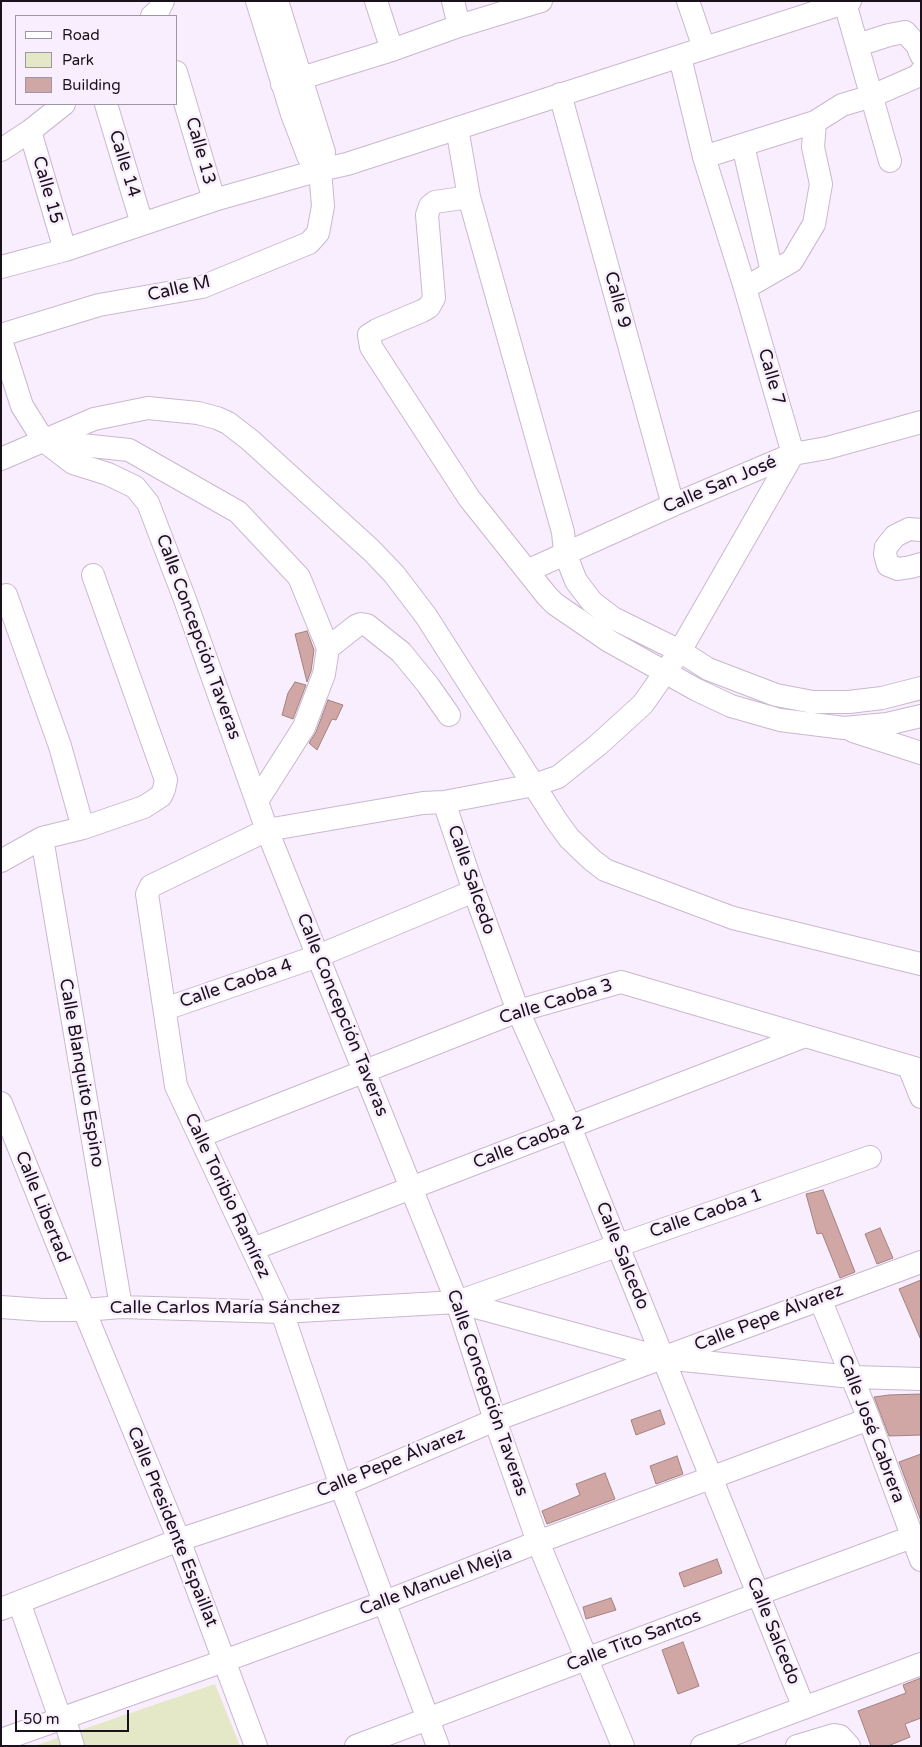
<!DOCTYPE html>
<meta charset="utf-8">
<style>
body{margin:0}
#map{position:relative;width:922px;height:1747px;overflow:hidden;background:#f9eefd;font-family:"Varela Round",sans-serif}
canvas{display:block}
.frame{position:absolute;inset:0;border:2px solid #19121b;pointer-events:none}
.legend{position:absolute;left:15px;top:15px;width:162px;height:90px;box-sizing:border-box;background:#f9eefd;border:1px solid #9f96a3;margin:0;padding:6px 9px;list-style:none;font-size:15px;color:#19121b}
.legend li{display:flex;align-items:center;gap:10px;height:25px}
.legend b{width:25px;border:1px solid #9f96a3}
.scale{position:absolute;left:15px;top:1710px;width:114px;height:22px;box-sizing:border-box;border:2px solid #19121b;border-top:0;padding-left:6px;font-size:15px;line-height:18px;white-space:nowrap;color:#19121b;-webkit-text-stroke:4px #f9eefd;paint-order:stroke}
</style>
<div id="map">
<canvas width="922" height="1747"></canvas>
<div class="frame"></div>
<ul class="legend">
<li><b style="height:6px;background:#fff"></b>Road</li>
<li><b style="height:14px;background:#e5e8c7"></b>Park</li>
<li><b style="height:14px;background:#d0a7a4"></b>Building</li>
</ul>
<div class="scale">50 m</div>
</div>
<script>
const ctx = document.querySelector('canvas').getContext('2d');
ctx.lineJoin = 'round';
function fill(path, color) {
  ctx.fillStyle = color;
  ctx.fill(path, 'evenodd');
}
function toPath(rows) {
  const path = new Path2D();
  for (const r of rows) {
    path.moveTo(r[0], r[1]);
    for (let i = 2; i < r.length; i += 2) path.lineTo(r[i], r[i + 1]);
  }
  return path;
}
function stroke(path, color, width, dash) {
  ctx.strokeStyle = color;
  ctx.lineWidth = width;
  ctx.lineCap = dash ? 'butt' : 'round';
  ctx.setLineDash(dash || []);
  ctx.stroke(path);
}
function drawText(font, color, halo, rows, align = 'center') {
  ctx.font = font + ' "Varela Round",sans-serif';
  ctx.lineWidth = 5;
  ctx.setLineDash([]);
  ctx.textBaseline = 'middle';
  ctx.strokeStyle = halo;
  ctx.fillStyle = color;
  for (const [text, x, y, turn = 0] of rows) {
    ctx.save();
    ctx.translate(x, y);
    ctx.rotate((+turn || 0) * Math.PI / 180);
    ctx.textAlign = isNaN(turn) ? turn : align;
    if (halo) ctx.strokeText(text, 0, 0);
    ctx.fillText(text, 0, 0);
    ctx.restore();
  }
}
const green = toPath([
 [215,1684,240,1746,34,1746]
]);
const building = toPath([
 [307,631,314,650,311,671,307,682,295,634,307,631],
 [295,682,306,685,293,719,282,715,288,693,295,682],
 [328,700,343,705,336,720,332,719,317,750,309,743,316,732,328,700],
 [823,1190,855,1272,840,1278,822,1233,817,1234,806,1194,823,1190],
 [880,1228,893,1258,877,1264,865,1234,880,1228],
 [921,1280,921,1340,899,1289,921,1280],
 [921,1394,921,1435,889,1436,874,1397,889,1395,921,1394],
 [660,1410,665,1424,636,1435,631,1420,660,1410],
 [921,1454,921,1521,899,1462,921,1454],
 [677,1456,683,1474,656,1484,650,1466,677,1456],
 [605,1473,615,1499,547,1524,542,1511,580,1495,576,1484,605,1473],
 [717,1559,722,1573,684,1587,679,1573,717,1559],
 [611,1598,616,1610,586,1619,583,1607,611,1598],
 [683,1642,699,1686,678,1694,662,1650,683,1642],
 [921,1678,921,1718,905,1724,910,1737,888,1746,871,1746,858,1711,906,1693,903,1685,921,1678]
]);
const minor = toPath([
 [257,1,292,114,308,156,320,170],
 [376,1,392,50],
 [453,1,459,26],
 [688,1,704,48],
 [845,3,890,161],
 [152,16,158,11,163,1],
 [858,45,889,35,905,32,917,45,921,55],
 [176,72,214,200],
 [282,84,392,50,459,26,541,1],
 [560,94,673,505],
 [106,104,142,224],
 [457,128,469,197,563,532,565,553,576,581,592,602,613,618,680,651,708,669,776,695,813,702,849,702,882,698,921,688],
 [30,131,65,250],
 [743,145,772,272],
 [1,150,30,131,64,104],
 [704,157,815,122],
 [469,197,435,202,430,206,427,215,434,298,429,307,422,311,377,330,369,335,371,347,469,498,547,596,555,604,609,641,697,690,731,706,780,720,844,728,887,724,921,716],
 [1,267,65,250,214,200,320,170,347,164,850,1],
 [745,288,792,261,814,224,821,184,813,147,815,122,842,105,872,96,920,75,921,72],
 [1,335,99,305,202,287,309,243,318,233,323,206,320,170,324,152,277,1],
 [1,340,22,406,44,441,73,463,108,474,135,487,148,503,184,597,267,830,457,1302,495,1420,538,1542,623,1746],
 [45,441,129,450,238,512,299,577,328,648,324,674,304,727,257,801],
 [1,459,94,419,148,408,198,413,217,418,228,423,250,440,371,550,394,574,426,616,556,820,569,838,592,860,605,870,733,918,921,964],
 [921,530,909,529,895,536,886,547,885,554,888,565,898,569,911,567,921,564],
 [527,571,673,505,793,454,827,448,921,422],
 [6,595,60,746,83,828],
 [328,648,356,626,361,624,367,625,401,652,428,685,449,715],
 [853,731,921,753],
 [444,802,474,891,518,1011,570,1127,804,1708],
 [42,838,121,1307],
 [1,861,42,838,83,828,144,807,161,796,164,789,166,780,93,575],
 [165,1009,318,956,474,891],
 [909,1067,921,1097],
 [1,1103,84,1310,179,1540,256,1746],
 [200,1136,518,1011,621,982,921,1070],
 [253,1249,805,1036],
 [820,1299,869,1419,921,1560],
 [457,1302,870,1157],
 [1,1307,43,1310,84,1310,121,1307,282,1312,457,1302,663,1358,852,1377,921,1379],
 [19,1602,60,1718],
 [1,1609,179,1540,341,1486,495,1420,921,1262],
 [64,1717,73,1746],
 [1,1740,224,1661,385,1602,538,1542,869,1419],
 [356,1746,758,1594,912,1537],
 [438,1746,341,1486,282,1312,176,1086,147,894,151,886,267,830,423,803,444,802,534,785,558,777,598,745,643,704,680,651,793,454,745,288,704,157,680,57],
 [702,1746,921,1664],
 [797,1746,834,1735,840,1736,849,1746]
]);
const streetNames = [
 ["Calle 13",200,151,74],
 ["Calle 14",124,164,73],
 ["Calle 15",47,190,74],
 ["Calle M",179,289,-13],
 ["Calle 9",617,300,75],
 ["Calle 7",771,377,74],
 ["Calle San José",720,485,-23],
 ["Calle Concepción Taveras",198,637,70],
 ["Calle Salcedo",471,880,71],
 ["Calle Caoba 4",236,984,-19],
 ["Calle Caoba 3",556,1002,-17],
 ["Calle Concepción Taveras",342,1015,68],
 ["Calle Blanquito Espino",81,1073,80],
 ["Calle Caoba 2",529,1143,-21],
 ["Calle Toribio Ramírez",227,1196,65],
 ["Calle Libertad",42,1207,68],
 ["Calle Caoba 1",706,1214,-19],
 ["Calle Salcedo",622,1256,68],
 ["Calle Carlos María Sánchez",225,1308],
 ["Calle Pepe Álvarez",769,1318,-21],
 ["Calle Concepción Taveras",487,1393,71],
 ["Calle José Cabrera",871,1429,69],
 ["Calle Pepe Álvarez",391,1463,-22],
 ["Calle Presidente Espaillat",172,1527,68],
 ["Calle Manuel Mejía",436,1582,-21],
 ["Calle Salcedo",773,1631,68],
 ["Calle Tito Santos",634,1641,-21]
];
fill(green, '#e5e8c7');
fill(building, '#d0a7a4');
stroke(building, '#a28280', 1);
stroke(minor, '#cab7d0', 24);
stroke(minor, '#fff', 22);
drawText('18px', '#19121b', '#f9eefd', streetNames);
</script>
